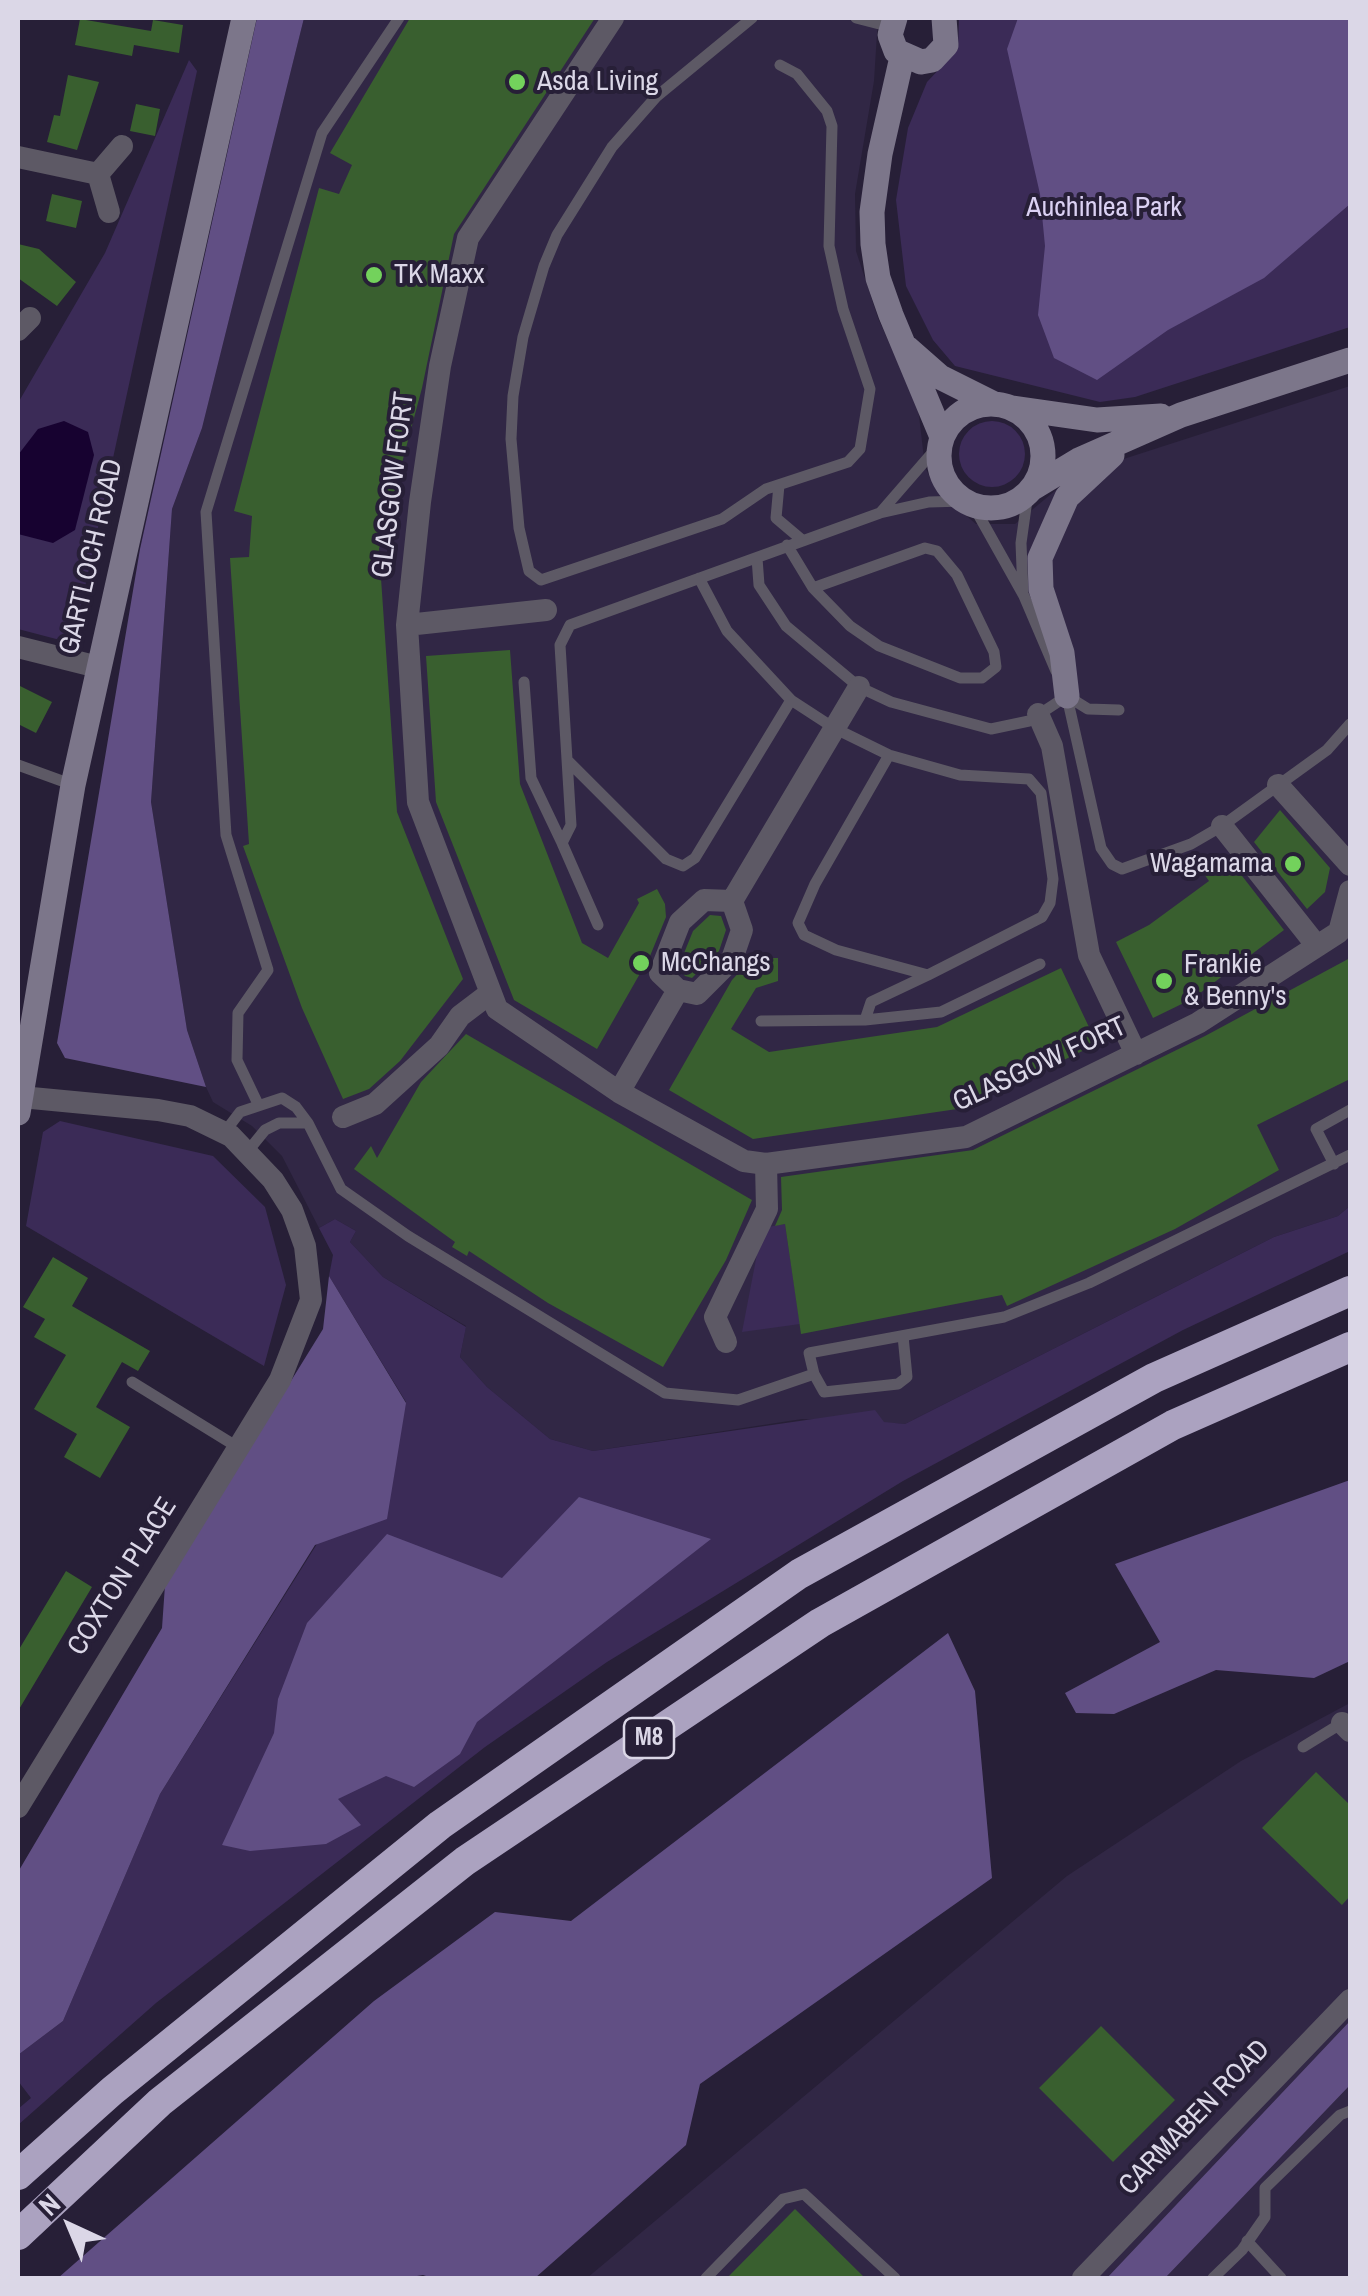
<!DOCTYPE html>
<style>
body{margin:0}
#map{position:relative;width:1368px;height:2296px;overflow:hidden;background:#271f37;font-family:"Archivo Narrow",sans-serif}
canvas{display:block}
.frame{position:absolute;inset:0;border:20px solid #dbd7e7;pointer-events:none}
.north{position:absolute;left:20px;top:2176px;width:100px;height:100px;-webkit-text-stroke:8px #271f37;paint-order:stroke;rotate:316deg;font-size:28px;font-weight:700;line-height:40px;text-align:center;color:#dbd7e7}
.north::after{content:'';display:block;margin:auto;width:35px;height:45px;background:#dbd7e7;clip-path:polygon(50% 0,100% 100%,50% 72%,0 100%)}
</style>
<div id="map">
<canvas width="1368" height="2296"></canvas>
<div class="frame"></div>
<div class="north">N</div>
</div>
<script>
const ctx = document.querySelector('canvas').getContext('2d');
ctx.lineJoin = 'round';
function fill(path, color) {
  ctx.fillStyle = color;
  ctx.fill(path, 'evenodd');
}
function toPath(rows) {
  const path = new Path2D();
  for (const r of rows) {
    if (r.length === 3) {
      path.moveTo(r[0] + r[2], r[1]);
      path.arc(r[0], r[1], r[2], 0, 2 * Math.PI);
      continue;
    }
    path.moveTo(r[0], r[1]);
    for (let i = 2; i < r.length; i += 2) path.lineTo(r[i], r[i + 1]);
  }
  return path;
}
function stroke(path, color, width, dash) {
  ctx.strokeStyle = color;
  ctx.lineWidth = width;
  ctx.lineCap = dash ? 'butt' : 'round';
  ctx.setLineDash(dash || []);
  ctx.stroke(path);
}
function drawText(font, color, halo, rows, align = 'center') {
  ctx.font = font + ' "Archivo Narrow",sans-serif';
  ctx.lineWidth = 8;
  ctx.setLineDash([]);
  ctx.textBaseline = 'middle';
  ctx.strokeStyle = halo;
  ctx.fillStyle = color;
  for (const [text, x, y, turn = 0] of rows) {
    ctx.save();
    ctx.translate(x, y);
    ctx.rotate((+turn || 0) * Math.PI / 180);
    ctx.textAlign = isNaN(turn) ? turn : align;
    if (halo) ctx.strokeText(text, 0, 0);
    ctx.fillText(text, 0, 0);
    ctx.restore();
  }
}
const built = toPath([
 [304,18,878,18,874,81,855,194,856,251,878,318,918,407,925,467,937,491,976,524,1015,524,1074,475,1350,386,1350,1206,1338,1216,1274,1237,905,1424,802,1419,593,1451,550,1439,487,1387,460,1357,466,1326,383,1277,350,1242,356,1231,335,1219,319,1228,282,1156,252,1126,213,1102,206,1087,187,1030,151,802,172,509,202,428],
 [1350,1703,1350,2278,587,2278,1067,1876,1241,1761]
]);
const green = toPath([
 [959,18,1350,18,1350,327,1135,397,1100,402,955,366,933,340,906,286,896,200,908,128,927,82,958,49],
 [189,60,197,71,77,624,60,640,18,629,18,403,105,253],
 [992,454,33],
 [60,1121,213,1156,265,1207,286,1285,264,1366,26,1226,43,1132],
 [1350,1206,1350,1251,1183,1330,903,1481,607,1662,485,1747,156,2003,18,2125,18,2109,31,2098,18,2081,18,2055,63,2021,160,1794,406,1402,329,1276,333,1255,319,1228,335,1219,356,1231,350,1242,383,1277,466,1327,460,1357,487,1387,550,1439,593,1451,875,1410,884,1422,905,1424,1274,1237,1338,1216],
 [785,1224,800,1324,742,1332,762,1228]
]);
const forest = toPath([
 [257,18,304,18,202,428,172,509,151,802,187,1030,206,1087,65,1058,57,1043,140,549],
 [1018,18,1350,18,1350,204,1264,278,1168,330,1097,380,1054,358,1038,315,1045,246,1040,194,1007,49],
 [329,1276,406,1403,387,1519,315,1545,160,1794,63,2021,18,2055,18,1872,162,1628,165,1585,323,1329],
 [1350,1480,1350,1661,1314,1678,1216,1670,1114,1714,1076,1713,1065,1693,1160,1642,1115,1564],
 [579,1497,711,1539,477,1722,460,1754,414,1787,386,1776,338,1799,361,1825,326,1844,250,1851,222,1845,274,1733,278,1699,307,1623,387,1534,502,1578],
 [948,1633,975,1691,992,1878,700,2084,686,2145,535,2278,432,2278,423,2275,405,2278,58,2278,374,2001,495,1912,571,1921],
 [1350,2021,1350,2085,1165,2278,1107,2278]
]);
const water = toPath([
 [64,421,88,432,94,455,75,530,53,543,18,534,18,455,38,429]
]);
const building = toPath([
 [410,18,595,18,454,234,422,388,379,549,397,812,463,979,400,1061,369,1089,343,1099,302,1008,243,846,249,844,230,558,249,557,252,516,234,511,319,188,339,194,352,165,330,153],
 [80,19,151,31,153,20,183,25,179,53,134,45,132,56,75,45],
 [68,75,99,82,77,150,47,142,54,115,60,116],
 [136,104,160,109,155,136,130,131],
 [52,194,82,201,76,228,46,221],
 [18,244,39,249,76,282,57,306,18,278],
 [510,650,520,784,582,943,608,958,639,903,637,899,657,889,665,904,666,917,650,956,597,1049,514,1000,436,802,426,656],
 [18,685,52,702,36,733,18,724],
 [1280,810,1330,868,1325,892,1307,909,1254,842],
 [1222,861,1227,867,1232,863,1284,930,1192,999,1153,1018,1116,942,1149,925,1209,881,1202,871],
 [710,915,721,916,726,930,719,951,692,978,685,976,678,968,693,931],
 [761,958,778,958,778,981,756,988,731,1029,769,1052,937,1027,1061,968,1097,1044,964,1108,753,1139,669,1090,732,980,745,966],
 [1350,958,1350,1079,1257,1125,1279,1170,1175,1229,1007,1306,1002,1295,801,1334,785,1224,775,1226,782,1210,781,1177,973,1150,1205,1036],
 [466,1034,752,1200,726,1260,663,1367,548,1303,469,1251,467,1256,452,1247,455,1242,354,1169,371,1146,377,1158,421,1082],
 [53,1257,88,1278,72,1306,150,1351,138,1371,122,1362,96,1407,130,1427,100,1478,64,1457,77,1434,34,1409,66,1355,34,1337,45,1319,23,1307],
 [66,1571,92,1587,18,1711,18,1651],
 [1316,1772,1350,1805,1350,1896,1342,1905,1262,1828],
 [1101,2026,1175,2100,1113,2162,1039,2088],
 [795,2209,865,2278,727,2278]
]);
const lane = toPath([
 [752,18,656,97,612,147,557,235,544,266,523,337,513,396,511,439,519,528,529,571,541,580,722,519,766,489,848,462,860,449,870,389,843,309,829,246,832,126,827,111,797,74,780,65],
 [856,18,891,27],
 [779,485,776,518,802,540],
 [973,505,1024,596,1056,671],
 [880,513,939,445],
 [787,545,813,588,850,626,879,646,960,678,982,678,996,667,994,652,957,575,937,551,925,548,813,588],
 [757,558,759,585,786,626,859,687,891,702,991,729,1029,721,1067,696],
 [1023,593,1021,543,1028,493],
 [524,682,531,778,562,843],
 [1067,696,1088,709,1119,710],
 [1067,697,1101,848,1112,864,1122,869,1191,844,1222,826,1327,750,1350,724],
 [791,700,834,728,889,755],
 [889,755,960,775,1029,779,1041,793,1053,879,1050,903,1042,917,928,975,836,950,804,935,798,923,815,884,889,755],
 [568,761,666,859,683,866,695,858,791,700,727,631,699,578],
 [18,765,73,785],
 [598,925,562,843,571,825,560,645,570,625,880,513,929,502,964,501],
 [865,1020,941,1012,1040,964],
 [761,1021,865,1020,871,1002,928,975],
 [258,1104,237,1060,238,1013,268,970,226,835,206,512,322,133,399,18],
 [308,1123,341,1189,408,1236,665,1393,738,1400,814,1374,809,1353,1004,1317,1089,1283,1350,1155],
 [224,1133,240,1112,282,1098,296,1107,308,1123,279,1123,265,1130,248,1151],
 [1334,1164,1316,1129,1350,1110],
 [814,1374,824,1392,898,1384,907,1377,903,1336],
 [132,1382,239,1448],
 [1303,1747,1342,1723],
 [1247,2241,1281,2278],
 [706,2278,783,2199,804,2194,895,2278],
 [1213,2278,1242,2250,1265,2217,1265,2188,1340,2115,1350,2111]
]);
const street = toPath([
 [613,18,468,238,440,366,420,502,407,625,418,802,497,1009,619,1092,744,1161,766,1164,966,1137,1198,1023,1339,932,1350,891],
 [18,157,98,174],
 [109,212,98,174,122,146],
 [18,330,30,318],
 [407,625,546,610],
 [18,647,98,667],
 [1038,714,1052,746,1089,955,1136,1054],
 [1278,785,1350,865],
 [1222,826,1317,946],
 [678,990,697,994,732,959,742,930,732,901],
 [619,1092,678,990,660,973,680,922,704,900,732,901,859,687],
 [343,1117,375,1104,439,1046,460,1016,489,994],
 [726,1342,715,1317,767,1209,766,1164],
 [1342,1723,1350,1731],
 [18,1807,280,1380,311,1300,305,1246,292,1210,273,1180,231,1136,190,1116,158,1110,21,1097],
 [1083,2278,1350,2000]
]);
const secondary = toPath([
 [895,18,890,35,896,51,921,62,932,60,946,45,944,18],
 [902,57,880,154,872,212,873,244,878,278,891,315,942,437],
 [907,348,940,377,992,403],
 [991,456,52],
 [1013,408,1097,420,1161,416],
 [1031,489,1079,460,1181,415,1350,360],
 [1067,696,1062,653,1041,589,1040,558,1067,497,1112,455],
 [18,1113,73,785,244,18]
]);
const highway = toPath([
 [18,2175,112,2091,440,1825,799,1574,1154,1378,1350,1291],
 [18,2235,160,2102,465,1861,820,1623,1173,1425,1350,1347]
]);
const markers = [
 [517,82,10,"#73d25c"],
 [374,275,10,"#73d25c"],
 [1293,864,10,"#73d25c"],
 [641,963,10,"#73d25c"],
 [1164,981,10,"#73d25c"]
];
const shields = [
 [649,1738,50]
];
const shieldNames = [
 ["M8",649,1738]
];
const poiNames = [
 ["Asda Living",537,82],
 ["TK Maxx",394,275],
 ["Wagamama",1273,864,"right"],
 ["McChangs",661,963],
 ["Frankie",1184,965],
 ["& Benny's",1184,997]
];
const parkNames = [
 ["Auchinlea Park",1104,208]
];
const streetNames = [
 ["GLASGOW FORT",394,485,-83],
 ["GARTLOCH ROAD",92,557,-77],
 ["GLASGOW FORT",1040,1065,-25],
 ["COXTON PLACE",123,1577,-58],
 ["CARMABEN ROAD",1195,2118,-46]
];
fill(built, '#312745');
fill(green, '#3b2b57');
fill(forest, '#614f84');
fill(water, '#170230');
fill(building, '#395f2f');
stroke(lane, '#5d5965', 11);
stroke(street, '#5d5965', 22);
stroke(secondary, '#7c768a', 25);
stroke(highway, '#aba2c0', 30);
for (const [x, y, r, color] of markers) {
  const dot = new Path2D();
  dot.arc(x, y, r, 0, 2 * Math.PI);
  ctx.fillStyle = color;
  ctx.fill(dot);
  stroke(dot, '#271f37', 4);
}
for (const [x, y, w] of shields) {
  const box = new Path2D();
  box.roundRect(x - w / 2, y - 20, w, 40, 8);
  ctx.fillStyle = '#271f37';
  ctx.fill(box);
  stroke(box, '#dbd7e7', 2.5);
}
drawText('bold 25px', '#dbd7e7', null, shieldNames);
drawText('28px', '#dbd7e7', '#271f37', poiNames, 'left');
drawText('28px', '#dbd1f3', '#271f37', parkNames);
drawText('28px', '#dbd7e7', '#271f37', streetNames);
</script>
